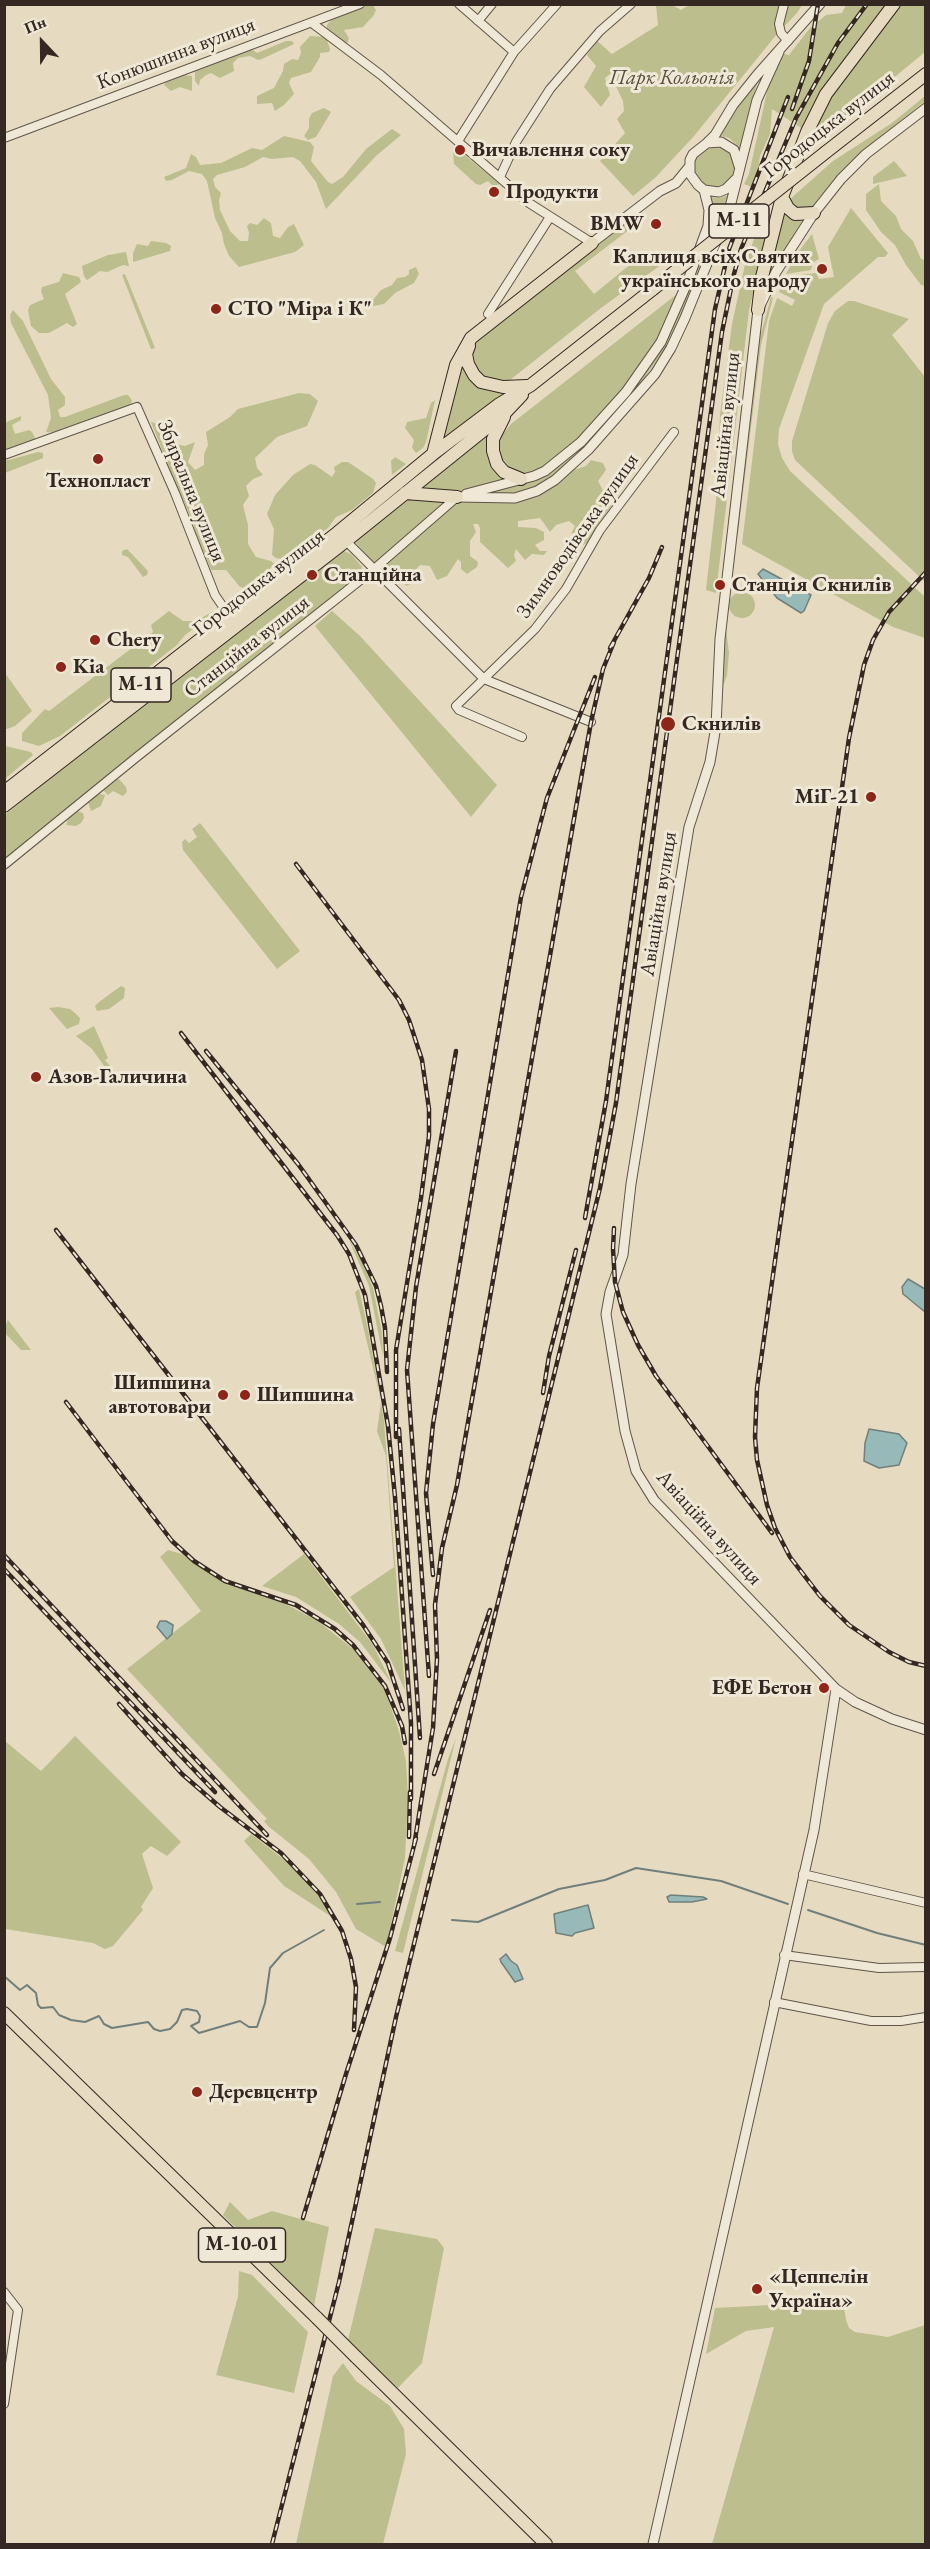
<!DOCTYPE html>
<meta charset="utf-8">
<style>
body{margin:0}
#map{position:relative;width:930px;height:2549px;overflow:hidden;background:#e6dbc0;font-family:"EB Garamond",serif}
canvas{display:block}
.frame{position:absolute;inset:0;border:6px solid #352722;pointer-events:none}
.north{position:absolute;left:12px;top:12px;width:60px;height:60px;-webkit-text-stroke:4px #efe8d6;paint-order:stroke;rotate:338deg;font-size:16px;font-weight:700;line-height:24px;text-align:center;color:#352722}
.north::after{content:'';display:block;margin:auto;width:21px;height:27px;background:#352722;clip-path:polygon(50% 0,100% 100%,50% 72%,0 100%)}
</style>
<div id="map">
<canvas width="930" height="2549"></canvas>
<div class="frame"></div>
<div class="north">Пн</div>
</div>
<script>
const ctx = document.querySelector('canvas').getContext('2d');
ctx.lineJoin = 'round';
function fill(path, color) {
  ctx.fillStyle = color;
  ctx.fill(path, 'evenodd');
}
function toPath(rows) {
  const path = new Path2D();
  for (const r of rows) {
    if (r.length === 3) {
      path.moveTo(r[0] + r[2], r[1]);
      path.arc(r[0], r[1], r[2], 0, 2 * Math.PI);
      continue;
    }
    path.moveTo(r[0], r[1]);
    for (let i = 2; i < r.length; i += 2) path.lineTo(r[i], r[i + 1]);
  }
  return path;
}
function stroke(path, color, width, dash) {
  ctx.strokeStyle = color;
  ctx.lineWidth = width;
  ctx.lineCap = dash ? 'butt' : 'round';
  ctx.setLineDash(dash || []);
  ctx.stroke(path);
}
function drawText(font, color, halo, rows, align = 'center') {
  ctx.font = font + ' "EB Garamond",serif';
  ctx.lineWidth = 6;
  ctx.setLineDash([]);
  ctx.textBaseline = 'middle';
  ctx.strokeStyle = halo;
  ctx.fillStyle = color;
  for (const [text, x, y, turn = 0] of rows) {
    ctx.save();
    ctx.translate(x, y);
    ctx.rotate((+turn || 0) * Math.PI / 180);
    ctx.textAlign = isNaN(turn) ? turn : align;
    if (halo) ctx.strokeText(text, 0, 0);
    ctx.fillText(text, 0, 0);
    ctx.restore();
  }
}
const green = toPath([
 [691,4,802,5,797,13,777,34,694,136,656,177,633,196,600,161,625,133,617,119,624,111,623,101,610,74,605,78,610,95,601,107,584,87,596,66,587,55,597,41,612,54,658,25,656,5,672,5,681,10],
 [363,5,373,5,376,10,374,15,363,27,344,30,349,38,347,44,342,45,327,30,327,25,334,16],
 [846,5,887,5,872,22,822,92,803,129,772,109,770,134,760,156,757,178,752,187,744,184,749,174,770,78,784,54,789,55,810,28,826,15,842,13],
 [902,5,925,5,925,52,805,151,820,116,838,85,892,13],
 [310,36,326,37,330,49,329,52,320,53,320,57,311,72,291,78,289,83,294,94,284,105,275,111,272,103,257,104,257,96,274,88,283,71,284,64,292,59,298,60,301,53,300,47],
 [286,41,292,41,294,44,262,59,258,60,250,56,238,58,233,63,234,71,220,78,211,73,206,75,200,80,199,86,195,81,195,68,250,48,257,53],
 [183,75,192,76,192,91,180,87,171,91,164,85,167,80],
 [759,78,751,103,740,148,729,138,719,135,729,115],
 [925,96,925,101,861,152,833,180,811,208,796,210,789,200,833,161,892,123],
 [324,108,331,112,316,137,308,140,304,136,309,128,309,119,312,113],
 [392,129,401,135,376,156,326,209,316,182,300,161,293,157,272,159,263,157,245,167,217,175,213,179,215,187,221,193,219,200,220,210,230,231,240,241,248,241,249,233,247,226,250,223,257,225,264,218,271,223,273,236,280,238,288,227,294,224,304,245,295,252,239,267,229,256,224,244,222,233,215,218,207,181,202,174,189,171,172,180,166,181,164,177,186,168,191,154,196,157,200,165,221,163,252,148,262,150,284,136,310,142,314,147,311,161,328,182,332,184,343,177,366,149],
 [714,167,21],
 [459,148,467,157,500,184,493,186,488,181,480,185,476,184,454,164,453,152],
 [894,161,907,176,873,184,873,177],
 [879,184,881,201,896,216,901,229,913,241,921,259,925,260,925,286,921,285,906,265,895,245,881,232,866,210,866,194],
 [729,195,697,279,667,346,632,395,561,474,586,466,591,460,603,463,606,470,598,481,611,506,587,543,583,545,576,532,571,534,575,526,569,521,556,525,550,532,540,518,518,521,518,527,536,528,544,532,544,540,535,545,540,551,547,551,544,555,532,554,525,560,516,549,514,555,516,561,508,568,480,542,480,528,478,524,473,524,476,532,470,541,470,556,478,562,477,567,467,574,461,569,461,562,458,559,447,576,437,580,430,566,420,565,410,576,413,583,406,586,401,579,389,579,384,571,388,562,418,531,461,499,538,478,629,393,664,344,693,278,714,221,710,197,720,198],
 [851,208,888,253,885,257,878,257,824,304,779,429,778,444,782,458,790,471,925,597,925,638,893,627,742,544,769,321,777,298,792,306,795,300,779,292,785,277,816,273,819,279,834,277,828,247],
 [782,211,787,215,802,221,764,285],
 [771,219,749,310,716,593,706,590,716,501,720,415,732,324,746,260,758,229],
 [623,224,630,229,575,271,594,294,643,254,672,257,601,308,510,380,502,383,493,382,478,374,471,363,471,349,474,343],
 [812,234,819,259,814,262,799,251],
 [151,241,166,243,171,246,170,251,133,262,133,253,137,244,148,246],
 [126,252,129,266,123,265,107,272,100,271,87,280,84,276,82,266,108,255],
 [797,254,812,265,811,270,786,274],
 [416,267,419,274,414,283,395,293,384,304,373,306,373,300,381,290,392,285,397,278,405,277,409,274,409,270],
 [63,273,79,277,81,282,65,294,77,324,73,327,67,323,49,333,39,333,31,326,28,310,30,305,44,299,41,292,42,287,59,282],
 [125,274,155,348,151,349,122,275],
 [677,294,656,340,617,396,571,446,538,471,528,474,512,472,501,464,496,442,511,424],
 [771,297,773,298,761,345,738,533,732,560,752,386,759,341],
 [848,301,854,301,909,319,892,335,925,377,925,582,795,460,792,451,792,441,828,323,835,311],
 [13,310,23,321,51,379,65,397,65,405,58,410,60,417,65,417,124,395,128,395,132,400,131,405,56,433,46,432,51,418,48,395,11,323,10,315],
 [463,358,466,370,505,392,441,443],
 [299,393,310,394,318,401,307,426,277,437,255,458,257,468,263,475,253,479,246,486,249,496,243,505,248,525,248,544,256,557,271,561,275,564,250,586,245,588,240,587,226,570,211,570,194,529,194,524,178,490,151,422,158,424,170,435,175,444,185,446,195,442,188,462,195,470,204,465,204,454,208,445,206,432,230,417,238,409],
 [435,400,426,442,423,448,416,453,412,448,414,440,405,428,407,422,426,418,431,403],
 [21,416,21,420,12,425,15,434,29,430,32,432,36,440,5,452,4,423],
 [491,430,508,478,460,493,412,490],
 [38,452,43,453,43,458,5,473,5,461],
 [395,457,406,464,392,475,391,461],
 [342,462,348,462,373,479,376,483,373,493,352,510,336,517,328,528,307,542,304,547,281,559,276,558,272,555,274,529,267,514,275,495,293,475,310,464,315,465,332,477,335,472,334,467],
 [413,496,450,500,374,563,355,542],
 [127,549,148,571,147,575,143,577,128,557,122,555,122,551],
 [344,551,351,554,362,567,360,575,95,787,55,817,50,826,32,835,13,854,5,857,5,815,85,748,97,743,116,725,293,587,298,586],
 [742,605,13],
 [169,611,183,621,196,621,212,612,216,616,215,619,200,624,185,635,177,645,60,736,39,746,22,741,22,733,45,709,49,711,153,632,151,625],
 [332,611,360,636,497,785,471,817,315,626],
 [726,628,729,653,727,675,723,686,721,668],
 [5,673,32,711,15,726,7,729,4,729],
 [5,746,31,752,33,755,5,779],
 [119,779,126,787,127,792,123,796,113,791,108,795,104,791,105,787,113,780],
 [100,794,105,795,101,806,91,811,88,802,93,796],
 [77,811,83,813,84,818,81,823,76,826,66,825,70,814],
 [200,823,300,951,277,969,183,850,182,842,185,839,189,843,197,837,192,829],
 [121,986,125,988,124,998,109,1009,97,1011,95,1006,99,1002],
 [58,1007,70,1009,75,1013,80,1018,79,1024,67,1029,49,1008],
 [94,1026,108,1058,105,1060,115,1072,112,1074,107,1070,92,1049,76,1036],
 [349,1240,362,1261,373,1288,382,1333,383,1357,369,1286],
 [359,1289,368,1330,381,1401,355,1292],
 [8,1320,31,1350,21,1350,5,1333,5,1326],
 [381,1402,384,1421,405,1690,381,1639,350,1597,394,1567,386,1456,377,1431],
 [168,1550,182,1554,228,1585,276,1599,318,1621,353,1649,385,1690,399,1731,406,1761,408,1798,405,1858,386,1947,356,1929,336,1892,309,1859,268,1826,264,1821,267,1819,127,1669,201,1611,160,1557],
 [304,1554,373,1645,392,1684,360,1642,339,1624,296,1597,262,1586],
 [75,1736,181,1842,167,1856,151,1846,142,1854,153,1888,141,1907,143,1910,113,1946,105,1949,93,1943,5,1929,5,1741,41,1771],
 [456,1738,403,1953,395,1951,448,1759],
 [251,1834,291,1865,325,1904,332,1917,284,1886,244,1841],
 [230,2202,248,2220,272,2211,329,2227,314,2306,223,2215],
 [375,2228,437,2239,444,2248,422,2363,398,2388,348,2340],
 [239,2271,252,2275,308,2332,294,2393,216,2375,238,2297],
 [843,2301,846,2320,849,2328,855,2332,888,2337,925,2325,925,2544,712,2544,774,2327,746,2331,706,2354,715,2308],
 [343,2363,356,2381,390,2406,404,2429,406,2454,383,2544,296,2544,333,2376]
]);
const water = toPath([
 [763,569,811,595,804,611,801,613,777,598,758,574,763,569],
 [908,1279,925,1289,925,1312,903,1294,902,1287,908,1279],
 [869,1429,899,1434,907,1443,899,1465,879,1468,864,1461,865,1443,869,1429],
 [160,1621,166,1621,173,1625,172,1634,167,1639,157,1627,160,1621],
 [671,1895,703,1897,707,1899,692,1902,669,1902,667,1897,671,1895],
 [588,1905,594,1928,575,1933,572,1936,556,1933,554,1914,588,1905],
 [506,1954,511,1961,517,1965,523,1979,515,1982,501,1962,500,1959,506,1954]
]);
const stream = toPath([
 [357,1904,380,1902],
 [808,1910,877,1933,926,1945],
 [452,1920,478,1922,559,1889,605,1880,636,1868,721,1881,788,1904],
 [4,1976,20,1990,27,1985,36,1993,38,2005,41,2008,53,2007,59,2015,71,2020,85,2022,99,2016,104,2024,112,2028,148,2022,154,2029,160,2031,170,2029,177,2022,182,2010,187,2009,197,2011,200,2016,199,2022,191,2026,199,2033,240,2021,249,2027,257,2027,265,2003,270,1968,283,1953,324,1930]
]);
const minor = toPath([
 [459,4,514,52],
 [784,4,779,24,781,33,788,41],
 [478,21,492,4],
 [312,23,381,75,529,203,592,243],
 [4,138,360,4],
 [458,141,514,52,557,4],
 [500,177,516,142,550,89,600,31,631,4],
 [488,314,550,217],
 [4,455,137,407,175,493,215,595,232,620],
 [346,541,484,679,591,722],
 [522,737,459,710,456,706,535,629,566,589,600,530,674,432],
 [4,865,138,756,373,570,457,497],
 [803,1874,926,1903],
 [784,1955,879,1968,926,1967],
 [774,2002,871,2021,901,2021,926,2017],
 [4,2292,18,2310,4,2404]
]);
const tertiary = toPath([
 [926,108,866,154,841,179,814,213,776,272,758,310,720,639,716,726,710,762,689,827,631,1184,623,1255,610,1292,606,1314,625,1431,636,1471,654,1500,836,1689,855,1702,892,1719,926,1730],
 [707,143,715,135,733,105,757,75,820,4],
 [704,190,719,192,726,189,736,179],
 [592,243,660,191,676,183,689,167],
 [466,494,534,476,545,471,581,442,626,392,661,342,687,283,708,226,709,210,704,190,698,185,690,174,690,160,693,154,707,143,721,142,734,150,739,166],
 [457,497,515,498,537,491,555,480,588,450,655,374,671,348,685,318,730,207,757,100,779,52],
 [653,2544,814,1830,836,1689]
]);
const primary = toPath([
 [826,152,926,74],
 [782,197,788,208,795,214,814,213],
 [758,310,762,277,782,197,807,132,826,94,894,4],
 [469,346,466,354,468,364,474,375,481,382,503,387,527,386],
 [504,417,493,439,493,451,497,464,504,472,521,479],
 [433,454,456,365,471,338,592,243],
 [405,493,457,497],
 [4,792,337,533,433,454,498,405,531,385,653,289],
 [4,806,346,541,505,413,522,395]
]);
const trunk = toPath([
 [4,2013,317,2318],
 [356,2357,546,2544]
]);
const rail = toPath([
 [792,109,809,61,818,4],
 [926,572,889,612,873,640,864,665,849,738,757,1388,755,1437,757,1460,767,1505,775,1528,790,1557,820,1596,849,1625,889,1652,909,1662,926,1666],
 [610,648,649,578,662,547],
 [296,864,399,1000,409,1020,422,1060,429,1109,429,1136,421,1198,396,1350,396,1437],
 [181,1033,337,1235,349,1254,365,1295,388,1426,395,1497,411,1723,411,1799],
 [206,1051,298,1164,356,1245,376,1286,381,1306,385,1328,387,1372],
 [585,1218,606,1101,715,309,729,249,788,97],
 [614,1228,613,1249,615,1282,623,1312,638,1345,656,1376,772,1533],
 [56,1230,363,1625,388,1663,403,1709],
 [543,1393,549,1356,576,1250],
 [66,1402,172,1541,194,1561,225,1581,296,1605,335,1629,353,1645,385,1686,402,1726,405,1743],
 [399,1429,420,1738],
 [4,1555,267,1835],
 [4,1569,215,1792],
 [433,1575,426,1493,433,1424,521,897,547,798,595,677],
 [429,1676,407,1370,416,1287,456,1051],
 [119,1704,182,1774,220,1807,281,1853,320,1894,342,1931,351,1959,356,1987,354,2030],
 [434,1774,490,1610],
 [409,1837,410,1792],
 [414,1846,433,1728,437,1659,435,1605,442,1548,457,1485,591,722,603,669,614,642],
 [303,2218,346,2074,390,1938,416,1838],
 [272,2544,339,2282,396,2017,600,1188,616,1103,722,332,734,274,741,249,796,118,838,43,867,4]
]);
const primaryBridge = toPath([
 [653,289,826,152]
]);
const trunkBridge = toPath([
 [317,2318,356,2357]
]);
const markers = [
 [460,150,6,"#8f2418"],
 [494,192,6,"#8f2418"],
 [656,224,6,"#8f2418"],
 [822,269,6,"#8f2418"],
 [216,309,6,"#8f2418"],
 [98,459,6,"#8f2418"],
 [312,575,6,"#8f2418"],
 [720,585,6,"#8f2418"],
 [95,640,6,"#8f2418"],
 [61,667,6,"#8f2418"],
 [668,724,8,"#8f2418"],
 [871,797,6,"#8f2418"],
 [36,1077,6,"#8f2418"],
 [223,1395,6,"#8f2418"],
 [245,1395,6,"#8f2418"],
 [824,1688,6,"#8f2418"],
 [197,2092,6,"#8f2418"],
 [757,2289,6,"#8f2418"]
];
const shields = [
 [739,221,60],
 [141,685,60],
 [242,2245,87]
];
const shieldNames = [
 ["М-11",739,221],
 ["М-11",141,685],
 ["М-10-01",242,2245]
];
const streetNames = [
 ["Конюшинна вулиця",176,54,-21],
 ["Городоцька вулиця",829,125,-38],
 ["Авіаційна вулиця",726,425,-84],
 ["Збиральна вулиця",191,491,68],
 ["Зимноводівська вулиця",578,536,-55],
 ["Городоцька вулиця",259,583,-38],
 ["Станційна вулиця",247,647,-38],
 ["Авіаційна вулиця",659,904,-81],
 ["Авіаційна вулиця",709,1528,48]
];
const parkNames = [
 ["Парк Кольонія",672,78]
];
const poiNames = [
 ["Вичавлення соку",472,150],
 ["Продукти",506,192],
 ["BMW",644,224,"right"],
 ["Каплиця всіх Святих",810,257,"right"],
 ["українського народу",810,281,"right"],
 ["СТО \"Міра і К\"",228,309],
 ["Технопласт",98,481,"center"],
 ["Станційна",324,575],
 ["Станція Скнилів",732,585],
 ["Chery",107,640],
 ["Kia",73,667],
 ["Скнилів",682,724],
 ["МіГ-21",859,797,"right"],
 ["Азов-Галичина",48,1077],
 ["Шипшина",211,1383,"right"],
 ["автотовари",211,1407,"right"],
 ["Шипшина",257,1395],
 ["ЕФЕ Бетон",812,1688,"right"],
 ["Деревцентр",209,2092],
 ["«Цеппелін",769,2277],
 ["Україна»",769,2301]
];
fill(green, '#bcbe8d');
fill(water, '#97bab8');
stroke(water, '#707f7c', 1.5);
stroke(stream, '#707f7c', 2);
stroke(minor, '#61544a', 10);
stroke(tertiary, '#61544a', 11);
stroke(primary, '#352722', 14);
stroke(trunk, '#352722', 14);
stroke(minor, '#efe8d6', 8);
stroke(tertiary, '#efe8d6', 9);
stroke(primary, '#e6dbc0', 12);
stroke(trunk, '#e6dbc0', 12);
stroke(rail, '#352722', 4.5);
stroke(rail, '#efe8d6', 2, [7]);
stroke(primaryBridge, '#352722', 14, []);
stroke(trunkBridge, '#352722', 14, []);
stroke(primaryBridge, '#e6dbc0', 12);
stroke(trunkBridge, '#e6dbc0', 12);
for (const [x, y, r, color] of markers) {
  const dot = new Path2D();
  dot.arc(x, y, r, 0, 2 * Math.PI);
  ctx.fillStyle = color;
  ctx.fill(dot);
  stroke(dot, '#efe8d6', 2);
}
for (const [x, y, w] of shields) {
  const box = new Path2D();
  box.roundRect(x - w / 2, y - 17, w, 34, 4.5);
  ctx.fillStyle = '#efe8d6';
  ctx.fill(box);
  stroke(box, '#352722', 1.5);
}
drawText('bold 20px', '#352722', null, shieldNames);
drawText('21px', '#352722', '#efe8d6', streetNames);
drawText('italic 21px', '#574d3d', '#efe8d6', parkNames);
drawText('bold 21px', '#352722', '#efe8d6', poiNames, 'left');
</script>
